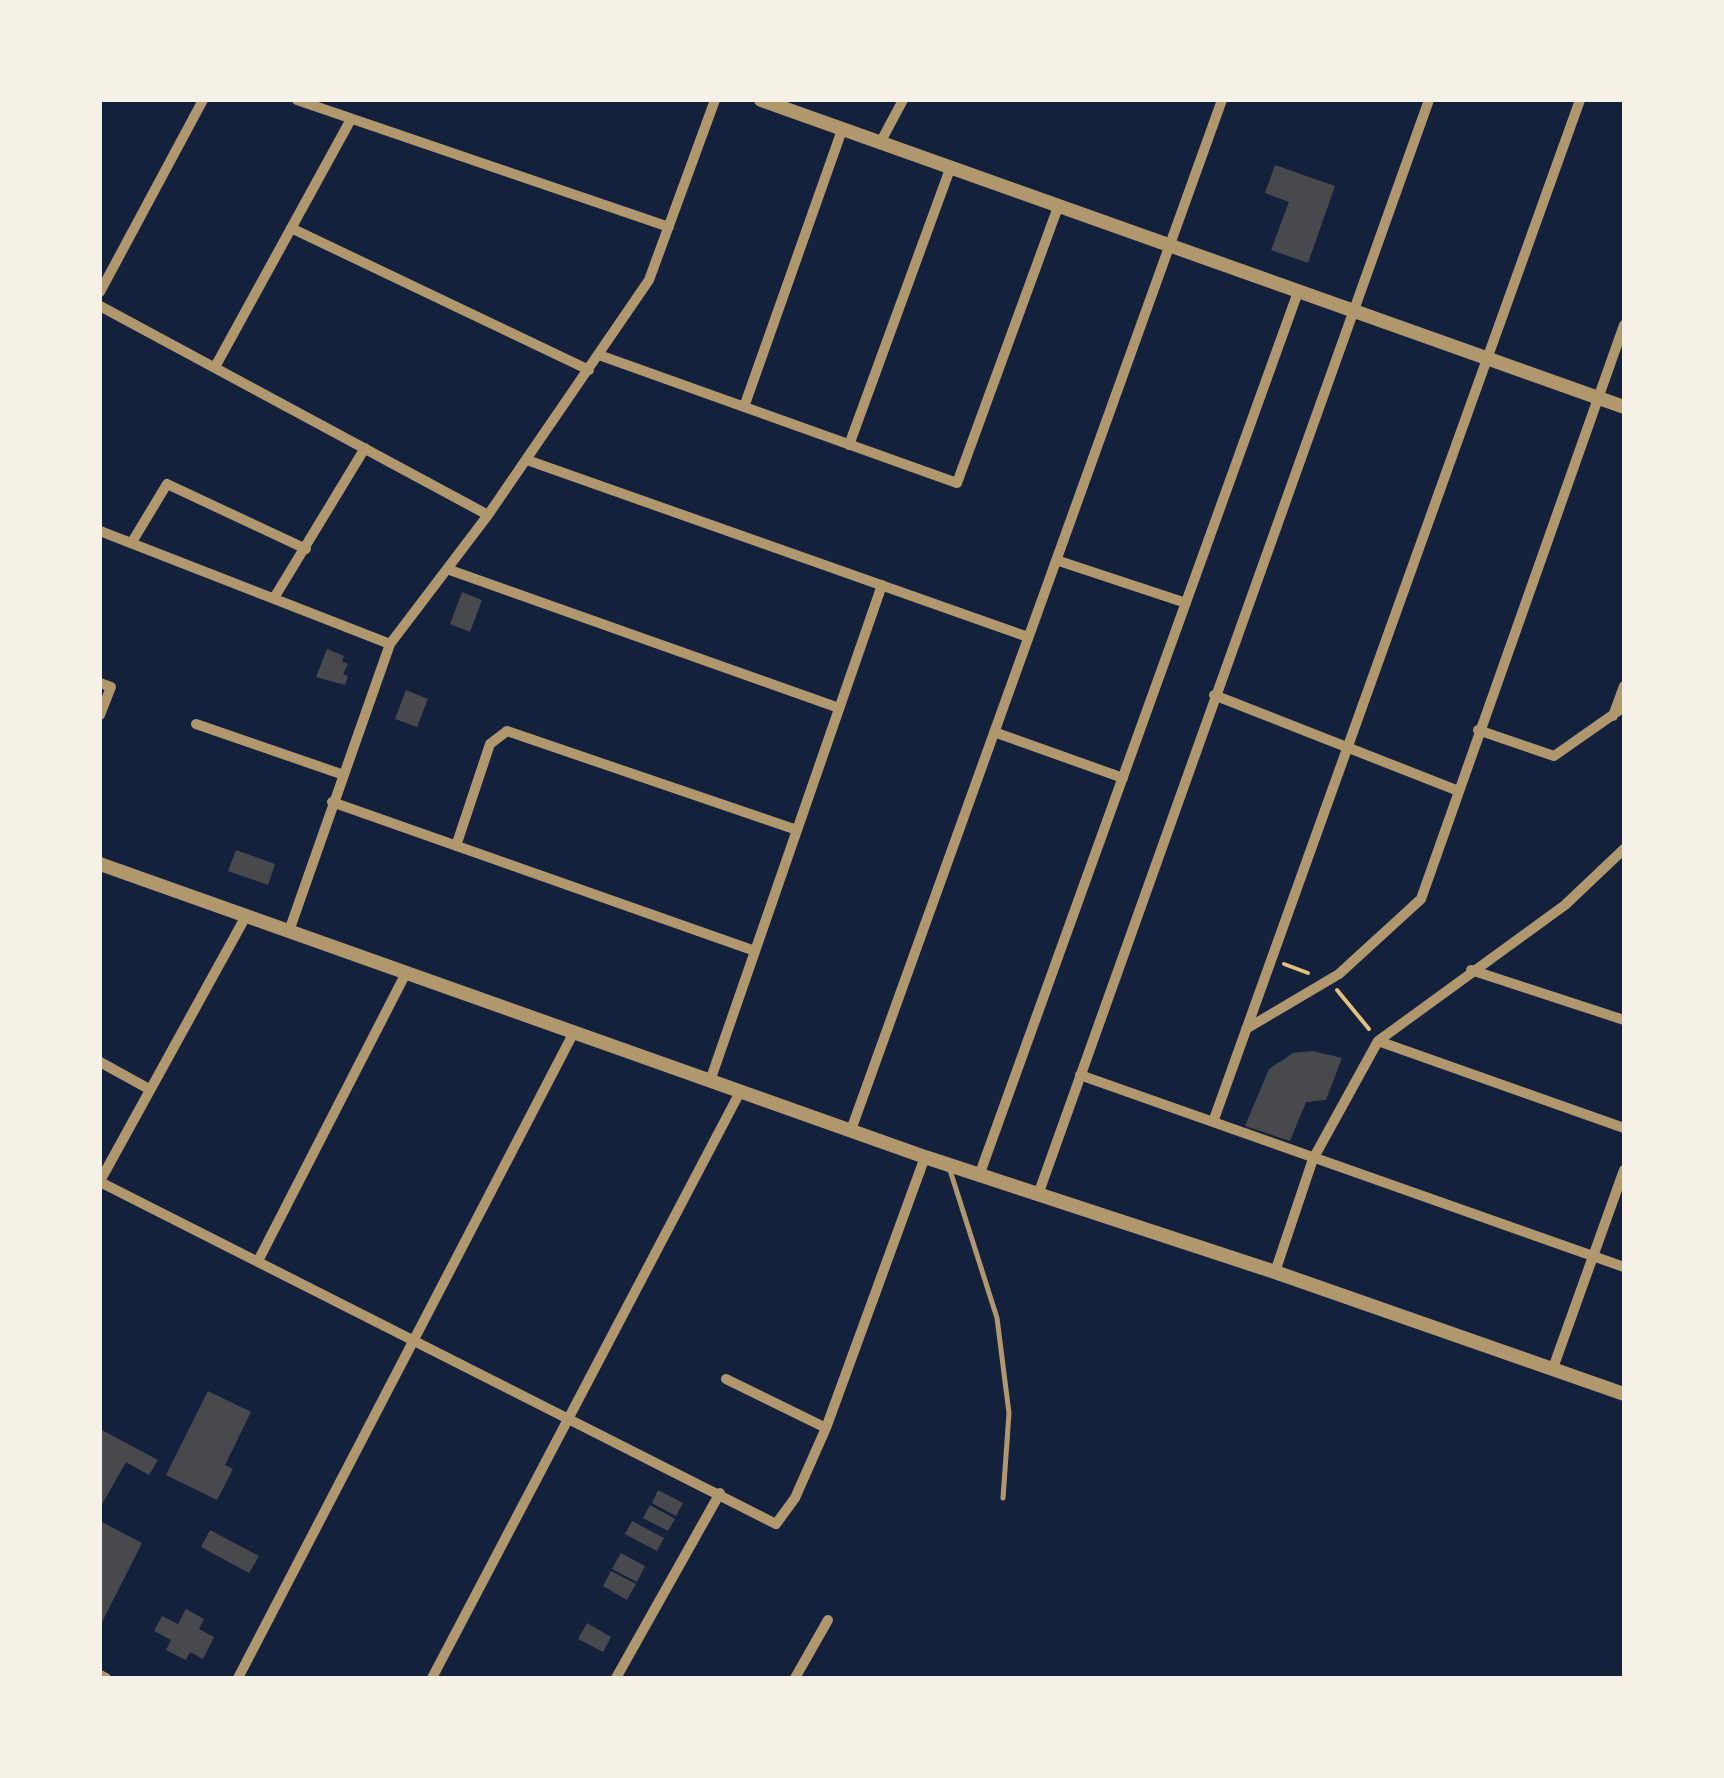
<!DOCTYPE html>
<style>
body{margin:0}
#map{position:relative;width:1724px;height:1778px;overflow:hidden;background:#14213d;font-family:"Varela Round",sans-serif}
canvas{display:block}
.frame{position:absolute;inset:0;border:102px solid #f6f1e7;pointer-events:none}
</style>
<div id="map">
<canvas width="1724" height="1778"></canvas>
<div class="frame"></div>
</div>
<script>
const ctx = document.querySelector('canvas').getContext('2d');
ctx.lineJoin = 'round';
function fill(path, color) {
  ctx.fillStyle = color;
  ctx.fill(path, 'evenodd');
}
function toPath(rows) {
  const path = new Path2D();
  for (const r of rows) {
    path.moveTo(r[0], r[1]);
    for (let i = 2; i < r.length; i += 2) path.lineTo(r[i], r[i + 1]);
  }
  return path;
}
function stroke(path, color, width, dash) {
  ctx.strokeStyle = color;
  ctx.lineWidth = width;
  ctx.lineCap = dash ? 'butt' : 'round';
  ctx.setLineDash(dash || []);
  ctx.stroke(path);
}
const building = toPath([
 [1275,165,1335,186,1308,263,1271,250,1289,202,1265,193],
 [462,592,482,600,470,632,450,624],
 [327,649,344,656,342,661,348,664,343,674,348,676,345,685,316,677],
 [406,690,428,699,417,727,395,719],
 [236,850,275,864,268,885,228,871],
 [1313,1051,1342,1058,1326,1100,1306,1102,1290,1141,1245,1126,1269,1069,1293,1053],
 [208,1391,251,1412,225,1465,233,1469,217,1500,166,1475],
 [100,1429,158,1460,149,1475,126,1462,100,1508],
 [658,1490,683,1503,676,1516,652,1503],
 [650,1505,675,1519,668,1531,643,1518],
 [100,1521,142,1543,100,1626],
 [632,1521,664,1538,657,1551,625,1534],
 [210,1530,259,1556,249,1573,201,1547],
 [621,1553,645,1566,637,1582,612,1569],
 [611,1571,636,1584,627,1600,603,1586],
 [186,1609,204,1619,199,1629,214,1637,203,1659,190,1652,186,1660,166,1650,171,1640,154,1631,162,1616,178,1624],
 [587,1623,611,1637,603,1652,578,1639]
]);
const path = toPath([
 [1284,964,1308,973],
 [1337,990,1369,1029]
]);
const service = toPath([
 [949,1167,997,1318,1009,1413,1003,1498]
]);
const minor = toPath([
 [297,100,669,227],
 [880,143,903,100],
 [291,228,589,370],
 [100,292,203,100],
 [100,306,488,515],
 [599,355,957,483,1058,207],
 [215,367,350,121],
 [744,407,842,130],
 [849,445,950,169],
 [527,460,1028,637],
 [100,531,390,644],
 [132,542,167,484,306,549],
 [1056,560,1186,603],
 [447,569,839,708],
 [274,598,365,448],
 [100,683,111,687,100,715],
 [1214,695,1456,790],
 [1613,716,1624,686],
 [196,724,341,774],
 [1478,730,1554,756,1624,707],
 [994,732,1123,778],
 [332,802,755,951],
 [456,846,490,744,507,731,797,830],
 [289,931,390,644,488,515,649,280,715,100],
 [1471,970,1624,1020],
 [1246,1029,1339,974,1421,899,1624,325],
 [1378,1041,1624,1128],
 [100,1062,149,1089],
 [1080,1075,1624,1267],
 [710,1081,882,585],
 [1213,1122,1580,100],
 [851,1130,1222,100],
 [980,1173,1298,292],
 [100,1181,246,916],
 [100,1182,776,1524,795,1498,826,1428,925,1157],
 [1039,1192,1429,100],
 [258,1261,406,973],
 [1275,1272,1313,1159,1378,1041,1565,905,1624,849],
 [1553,1368,1624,1170],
 [726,1379,826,1428],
 [100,1675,106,1678],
 [238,1678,574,1032],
 [432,1678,740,1092],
 [616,1678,720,1493],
 [795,1678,828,1620]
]);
const tertiary = toPath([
 [761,100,1624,407],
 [100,864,925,1157,1275,1272,1624,1394]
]);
fill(building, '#48494c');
stroke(path, '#e5c07b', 4);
stroke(service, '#b1986c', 5);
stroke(minor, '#b1986c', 10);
stroke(tertiary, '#b1986c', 14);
</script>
